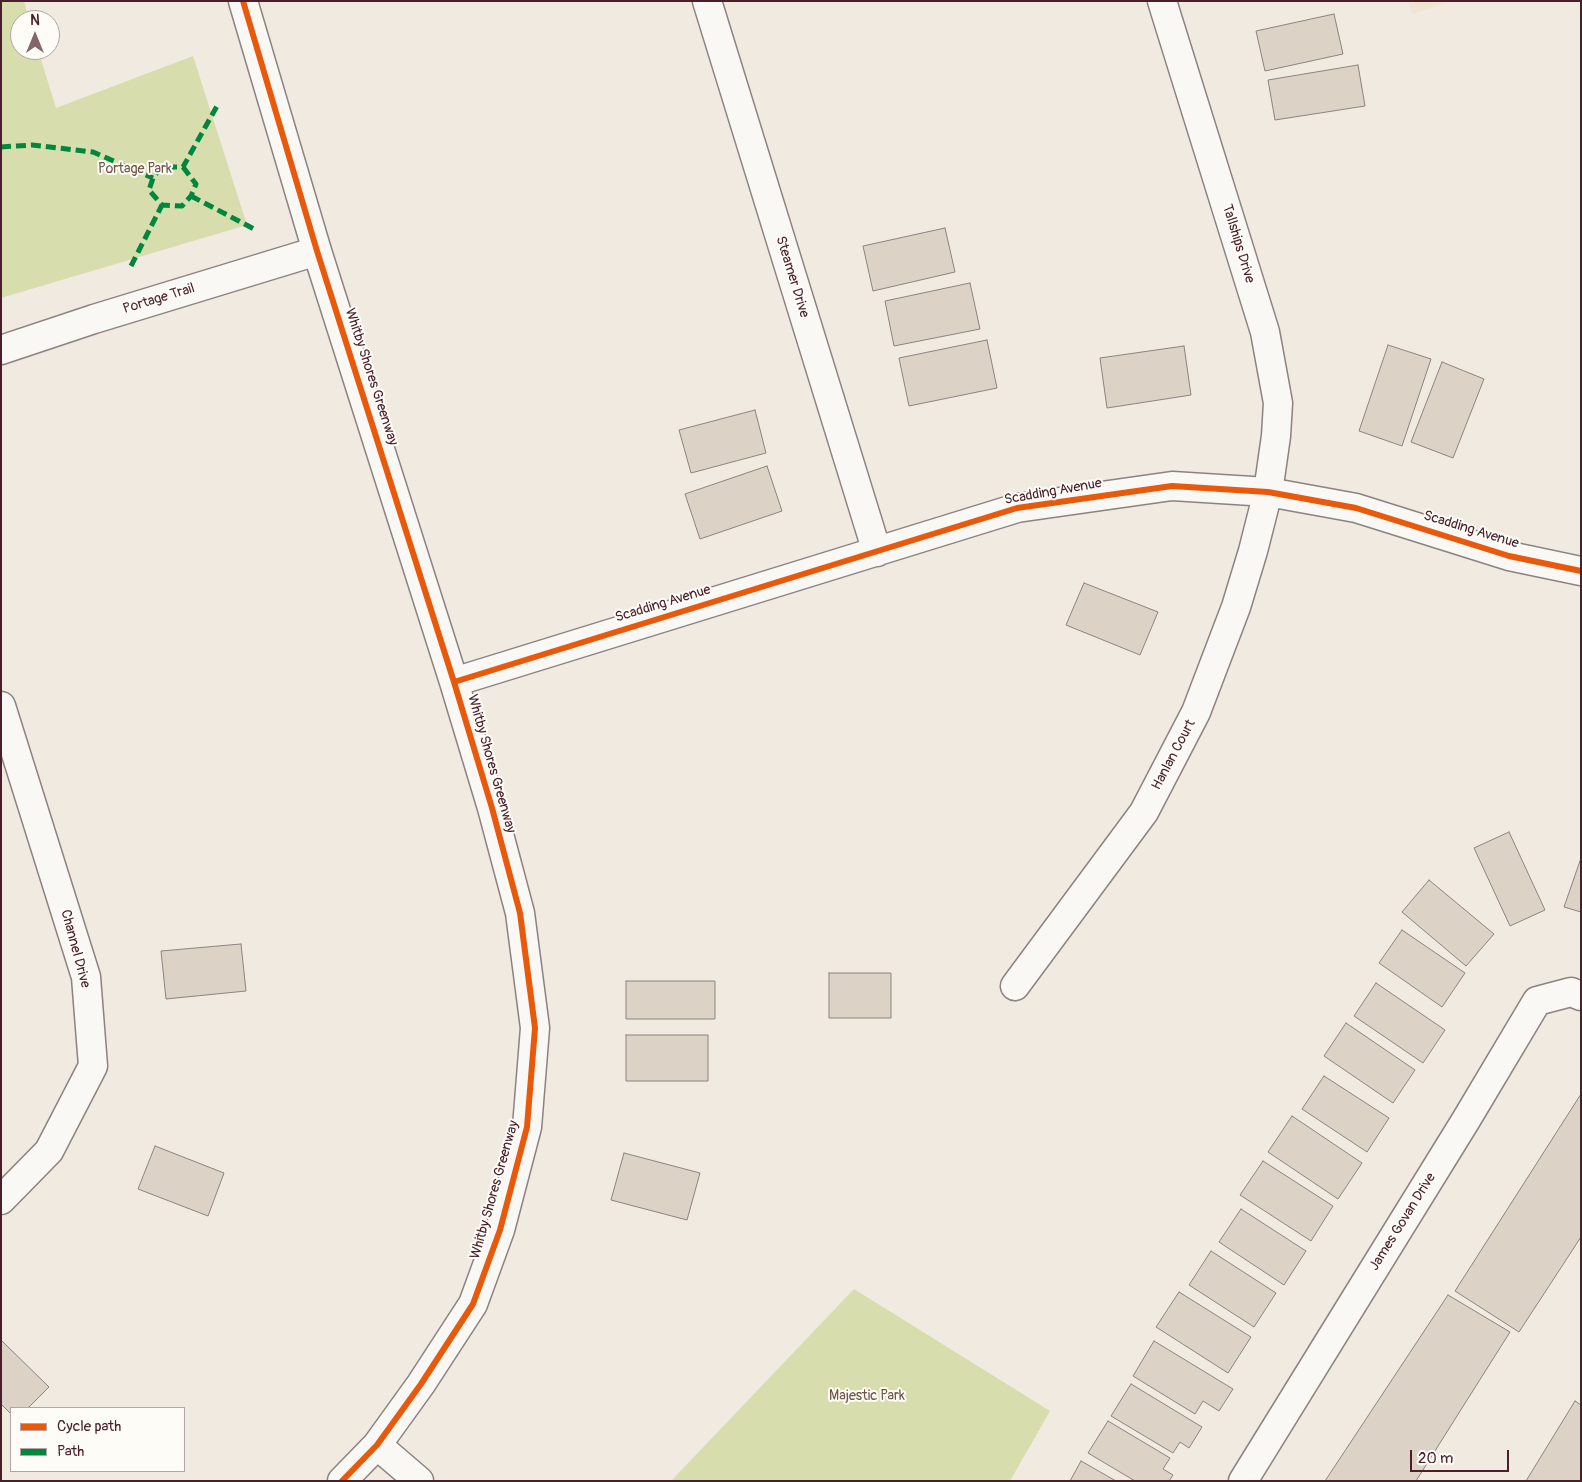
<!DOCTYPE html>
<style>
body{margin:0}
#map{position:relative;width:1582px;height:1482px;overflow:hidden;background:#f0eae0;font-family:Pangolin,sans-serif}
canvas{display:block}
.frame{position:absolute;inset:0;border:2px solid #4a1f2b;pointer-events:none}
.legend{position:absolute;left:10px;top:1407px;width:175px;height:65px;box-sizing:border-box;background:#fdfcf7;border:1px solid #b5a4a5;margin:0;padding:6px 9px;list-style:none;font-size:15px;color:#4a1f2b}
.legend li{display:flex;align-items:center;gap:10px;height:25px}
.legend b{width:25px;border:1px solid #b5a4a5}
.north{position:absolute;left:10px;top:10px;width:50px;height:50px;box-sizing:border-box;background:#fdfcf7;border:1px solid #b5a4a5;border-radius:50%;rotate:0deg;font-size:14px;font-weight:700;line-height:20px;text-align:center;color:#4a1f2b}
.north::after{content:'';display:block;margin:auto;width:18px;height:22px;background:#84666a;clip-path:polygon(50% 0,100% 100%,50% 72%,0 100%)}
.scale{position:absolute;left:1410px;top:1450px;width:99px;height:22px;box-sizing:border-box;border:2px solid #4a1f2b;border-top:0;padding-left:6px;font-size:15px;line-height:18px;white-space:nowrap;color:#4a1f2b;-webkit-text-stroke:4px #fdfcf7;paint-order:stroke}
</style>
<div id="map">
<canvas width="1582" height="1482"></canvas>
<div class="frame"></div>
<ul class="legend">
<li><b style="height:6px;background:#e8590c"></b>Cycle path</li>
<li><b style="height:6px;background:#00873e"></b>Path</li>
</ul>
<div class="north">N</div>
<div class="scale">20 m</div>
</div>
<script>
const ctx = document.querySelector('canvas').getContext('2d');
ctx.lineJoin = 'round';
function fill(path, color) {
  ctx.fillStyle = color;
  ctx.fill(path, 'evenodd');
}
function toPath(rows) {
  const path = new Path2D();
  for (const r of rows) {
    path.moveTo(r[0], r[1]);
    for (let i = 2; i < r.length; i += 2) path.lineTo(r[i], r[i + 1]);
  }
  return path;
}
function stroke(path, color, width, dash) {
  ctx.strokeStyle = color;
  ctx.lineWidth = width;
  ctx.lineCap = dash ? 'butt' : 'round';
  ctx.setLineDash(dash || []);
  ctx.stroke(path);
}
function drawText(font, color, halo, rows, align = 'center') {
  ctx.font = font + ' Pangolin,sans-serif';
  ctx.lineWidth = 4;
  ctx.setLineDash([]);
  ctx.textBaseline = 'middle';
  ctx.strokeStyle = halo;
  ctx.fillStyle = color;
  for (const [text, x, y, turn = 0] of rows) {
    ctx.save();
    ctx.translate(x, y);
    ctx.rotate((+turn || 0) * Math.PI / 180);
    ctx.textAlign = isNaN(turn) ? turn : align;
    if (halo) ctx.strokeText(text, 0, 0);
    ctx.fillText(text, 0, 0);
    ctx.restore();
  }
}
const built = toPath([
 [1408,1,1453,1,1412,14]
]);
const green = toPath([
 [1,1,24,1,29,20,20,20,20,50,38,50,56,108,193,56,247,225,1,298],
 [854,1289,1050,1411,1010,1481,671,1481]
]);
const building = toPath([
 [1334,14,1343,54,1265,71,1256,31,1334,14],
 [1358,65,1365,106,1275,120,1268,80,1358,65],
 [945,228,955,272,873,291,863,246,945,228],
 [970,283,980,329,894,346,885,301,970,283],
 [987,340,997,388,909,406,899,358,987,340],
 [1388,345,1431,359,1402,446,1359,431,1388,345],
 [1184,346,1191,395,1107,408,1100,358,1184,346],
 [1442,362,1484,379,1453,458,1411,442,1442,362],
 [755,410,766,453,691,473,679,430,755,410],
 [767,466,782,511,700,539,685,494,767,466],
 [1084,583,1158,612,1140,655,1066,625,1084,583],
 [1509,832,1545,910,1510,926,1474,848,1509,832],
 [1581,858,1581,912,1564,907,1581,858],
 [1429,880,1494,934,1466,966,1402,912,1429,880],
 [1402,930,1465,973,1442,1007,1379,963,1402,930],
 [241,944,246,991,166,999,161,951,241,944],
 [829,973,891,973,891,1018,829,1018,829,973],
 [626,981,715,981,715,1019,626,1019,626,981],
 [1376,983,1445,1030,1423,1063,1354,1016,1376,983],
 [1346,1023,1415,1070,1393,1103,1324,1056,1346,1023],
 [626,1035,708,1035,708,1081,626,1081,626,1035],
 [1324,1076,1389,1118,1367,1152,1302,1109,1324,1076],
 [1581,1094,1581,1237,1519,1332,1455,1291,1581,1094],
 [1292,1116,1362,1163,1338,1199,1268,1152,1292,1116],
 [155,1146,224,1173,208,1216,138,1189,155,1146],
 [624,1153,700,1173,687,1220,611,1200,624,1153],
 [1263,1161,1333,1206,1311,1241,1240,1195,1263,1161],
 [1241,1209,1306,1251,1284,1285,1219,1242,1241,1209],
 [1211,1251,1276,1293,1254,1327,1189,1285,1211,1251],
 [1179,1292,1251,1337,1228,1373,1156,1327,1179,1292],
 [1448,1295,1510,1332,1416,1481,1325,1481,1448,1295],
 [1,1340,49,1387,28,1408,11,1408,11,1414,1,1404,1,1340],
 [1154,1341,1233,1389,1219,1411,1203,1401,1195,1414,1133,1376,1154,1341],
 [1131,1384,1202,1427,1189,1448,1180,1442,1173,1453,1111,1416,1131,1384],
 [1575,1401,1581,1405,1581,1481,1526,1481,1575,1401],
 [1108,1421,1170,1458,1163,1469,1173,1475,1169,1481,1135,1481,1088,1453,1108,1421],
 [1081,1461,1116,1481,1070,1481,1081,1461]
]);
const street = toPath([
 [243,1,317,251,454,682,492,808,520,913,535,1028,527,1127,500,1230,473,1304,421,1384,377,1445,342,1481],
 [707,1,877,552],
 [1,350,94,319,317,251],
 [454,682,1017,508,1172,486,1268,492,1356,508,1509,556,1581,571],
 [1,706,86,977,93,1066,49,1151,1,1200],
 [1015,986,1144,812,1196,712,1236,607,1253,551,1268,492,1276,436,1278,403,1265,332,1162,1],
 [377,1445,419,1481],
 [1243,1481,1466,1120,1537,1001,1571,992,1581,996]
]);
const quiet = toPath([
 [1,147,32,145,93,152,153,178],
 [183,167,196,184,191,196,182,206,162,205,149,190,153,178,161,167,183,167,217,106],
 [191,196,256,230],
 [131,266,162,205]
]);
const cycleway = toPath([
 [243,1,317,251,454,682,492,808,520,913,535,1028,527,1127,500,1230,473,1304,421,1384,377,1445,342,1481],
 [454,682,1017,508,1172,486,1268,492,1356,508,1509,556,1581,571]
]);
const parkNames = [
 ["Portage Park",135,169],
 ["Majestic Park",867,1396]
];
const streetNames = [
 ["Tallships Drive",1238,244,73],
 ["Steamer Drive",792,277,73],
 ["Portage Trail",159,299,-17],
 ["Whitby Shores Greenway",371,377,72],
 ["Scadding Avenue",1053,492,-10],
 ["Scadding Avenue",1471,530,17],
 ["Scadding Avenue",663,604,-17],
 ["Hanlan Court",1174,755,-62],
 ["Whitby Shores Greenway",491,764,74],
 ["Channel Drive",75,949,75],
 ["Whitby Shores Greenway",495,1190,-74],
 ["James Govan Drive",1403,1222,-58]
];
fill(built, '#f1e4d2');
fill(green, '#d8ddae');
fill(building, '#dcd3c6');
stroke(building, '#8d8280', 1);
stroke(street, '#8d8280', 31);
stroke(street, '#f9f8f5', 28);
stroke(quiet, '#00873e', 5, [10, 5]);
stroke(cycleway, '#e8590c', 6);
drawText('14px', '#6f5546', '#fdfcf7', parkNames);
drawText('14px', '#4a1f2b', '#fdfcf7', streetNames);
</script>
